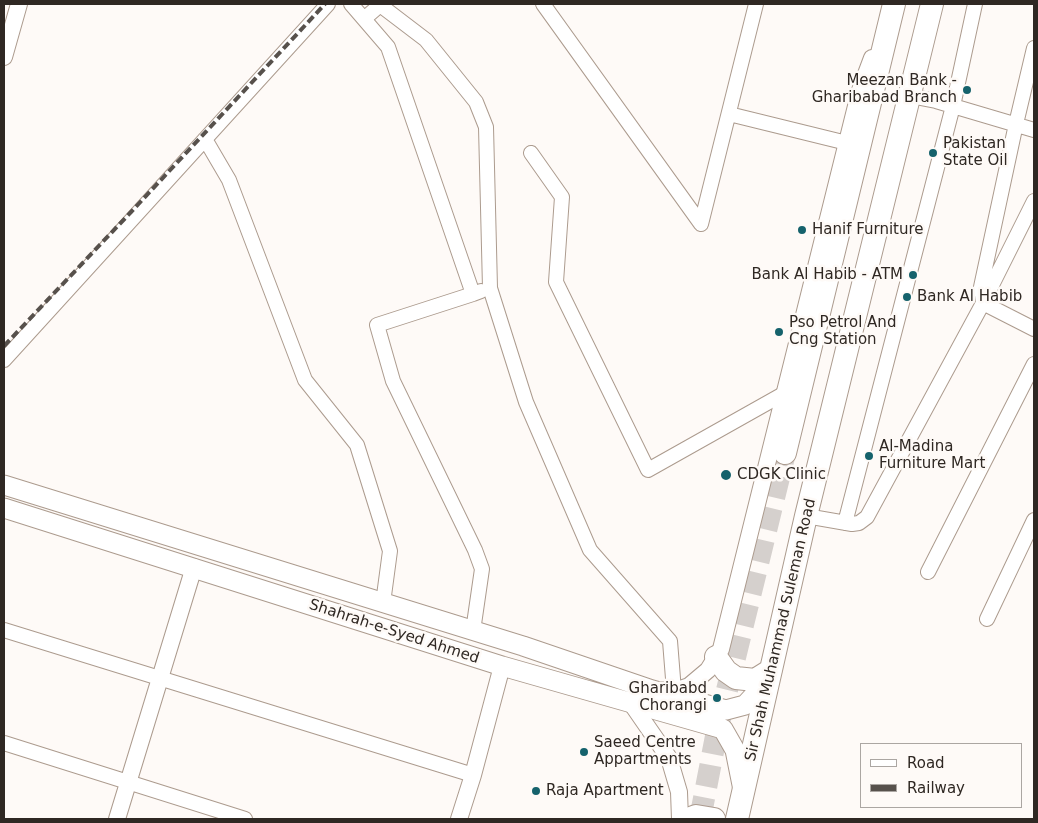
<!DOCTYPE html>
<style>
body{margin:0}
#map{position:relative;width:1038px;height:823px;overflow:hidden;background:#fefaf7;font-family:"DejaVu Sans",sans-serif}
canvas{display:block}
.frame{position:absolute;inset:0;border:5px solid #2f2823;pointer-events:none}
.legend{position:absolute;left:860px;top:743px;width:162px;height:65px;box-sizing:border-box;background:#fefaf7;border:1px solid #aba6a2;margin:0;padding:6px 9px;list-style:none;font-size:15px;color:#2f2823}
.legend li{display:flex;align-items:center;gap:10px;height:25px}
.legend b{width:25px;border:1px solid #aba6a2}
</style>
<div id="map">
<canvas width="1038" height="823"></canvas>
<div class="frame"></div>
<ul class="legend">
<li><b style="height:6px;background:#fff"></b>Road</li>
<li><b style="height:6px;background:#57514c"></b>Railway</li>
</ul>
</div>
<script>
const ctx = document.querySelector('canvas').getContext('2d');
ctx.lineJoin = 'round';
function toPath(rows) {
  const path = new Path2D();
  for (const r of rows) {
    path.moveTo(r[0], r[1]);
    for (let i = 2; i < r.length; i += 2) path.lineTo(r[i], r[i + 1]);
  }
  return path;
}
function stroke(path, color, width, dash) {
  ctx.strokeStyle = color;
  ctx.lineWidth = width;
  ctx.lineCap = dash ? 'butt' : 'round';
  ctx.setLineDash(dash || []);
  ctx.stroke(path);
}
function drawText(font, color, halo, rows, align = 'center') {
  ctx.font = font + ' "DejaVu Sans",sans-serif';
  ctx.lineWidth = 5;
  ctx.setLineDash([]);
  ctx.textBaseline = 'middle';
  ctx.strokeStyle = halo;
  ctx.fillStyle = color;
  for (const [text, x, y, turn = 0] of rows) {
    ctx.save();
    ctx.translate(x, y);
    ctx.rotate((+turn || 0) * Math.PI / 180);
    ctx.textAlign = isNaN(turn) ? turn : align;
    if (halo) ctx.strokeText(text, 0, 0);
    ctx.fillText(text, 0, 0);
    ctx.restore();
  }
}
const trunkTunnel = toPath([
 [700,819,717,731,785,453]
]);
const minor = toPath([
 [351,4,388,47,473,294,481,291],
 [543,4,701,224],
 [364,19,380,5,426,40,476,102,486,127,490,288,526,402,590,550,670,641,674,691],
 [1034,48,1016,124,981,287,983,303,1034,329],
 [910,96,936,101,1034,130],
 [729,114,847,143],
 [205,139,229,180,305,380,357,445,390,551,383,603],
 [531,153,562,197,556,282,648,470,785,393],
 [701,224,756,4],
 [4,360,328,4],
 [806,516,852,524,859,523,867,517,983,303,1034,201],
 [845,523,953,106,975,4],
 [928,572,1034,364],
 [987,619,1034,520],
 [4,630,473,775],
 [473,631,482,569,475,550,393,381,377,325,473,294],
 [4,743,245,819]
]);
const tertiary = toPath([
 [4,57,19,4],
 [661,690,674,691,689,686,708,670,721,649,860,90,872,58],
 [631,703,669,758,679,792,680,819],
 [117,819,194,567],
 [459,819,473,775,502,666]
]);
const secondary = toPath([
 [4,485,523,646,652,690,726,710,745,705,769,679],
 [4,508,502,666,723,729,735,750,743,790]
]);
const trunk = toPath([
 [785,453,894,4],
 [716,657,726,671,736,678,755,680,771,670],
 [688,819,696,816,714,819],
 [737,819,806,516,932,4]
]);
const rail = toPath([
 [4,346,131,212,325,4]
]);
const markers = [
 [967,90,5,"#15626c"],
 [933,153,5,"#15626c"],
 [802,230,5,"#15626c"],
 [913,275,5,"#15626c"],
 [907,297,5,"#15626c"],
 [779,332,5,"#15626c"],
 [869,456,5,"#15626c"],
 [726,475,6,"#15626c"],
 [717,698,5,"#15626c"],
 [584,752,5,"#15626c"],
 [536,791,5,"#15626c"]
];
const poiNames = [
 ["Meezan Bank -",957,81,"right"],
 ["Gharibabad Branch",957,98,"right"],
 ["Pakistan",943,144],
 ["State Oil",943,161],
 ["Hanif Furniture",812,230],
 ["Bank Al Habib - ATM",903,275,"right"],
 ["Bank Al Habib",917,297],
 ["Pso Petrol And",789,323],
 ["Cng Station",789,340],
 ["Al-Madina",879,447],
 ["Furniture Mart",879,464],
 ["CDGK Clinic",737,475],
 ["Gharibabd",707,689,"right"],
 ["Chorangi",707,706,"right"],
 ["Saeed Centre",594,743],
 ["Appartments",594,760],
 ["Raja Apartment",546,791]
];
const streetNames = [
 ["Sir Shah Muhammad Suleman Road",781,630,-77],
 ["Shahrah-e-Syed Ahmed",394,632,18]
];
stroke(trunkTunnel, '#d5d0cd', 22, [22, 11]);
stroke(minor, '#ac9b8e', 16);
stroke(tertiary, '#ac9b8e', 18);
stroke(secondary, '#ac9b8e', 21);
stroke(trunk, '#ac9b8e', 24);
stroke(minor, '#fff', 14);
stroke(tertiary, '#fff', 16);
stroke(secondary, '#fff', 19);
stroke(trunk, '#fff', 22);
stroke(rail, '#57514c', 4, [8, 4]);
for (const [x, y, r, color] of markers) {
  const dot = new Path2D();
  dot.arc(x, y, r, 0, 2 * Math.PI);
  ctx.fillStyle = color;
  ctx.fill(dot);
  stroke(dot, '#fefaf7', 2);
}
drawText('15px', '#2f2823', '#fefaf7', poiNames, 'left');
drawText('15px', '#2f2823', '#fefaf7', streetNames);
</script>
